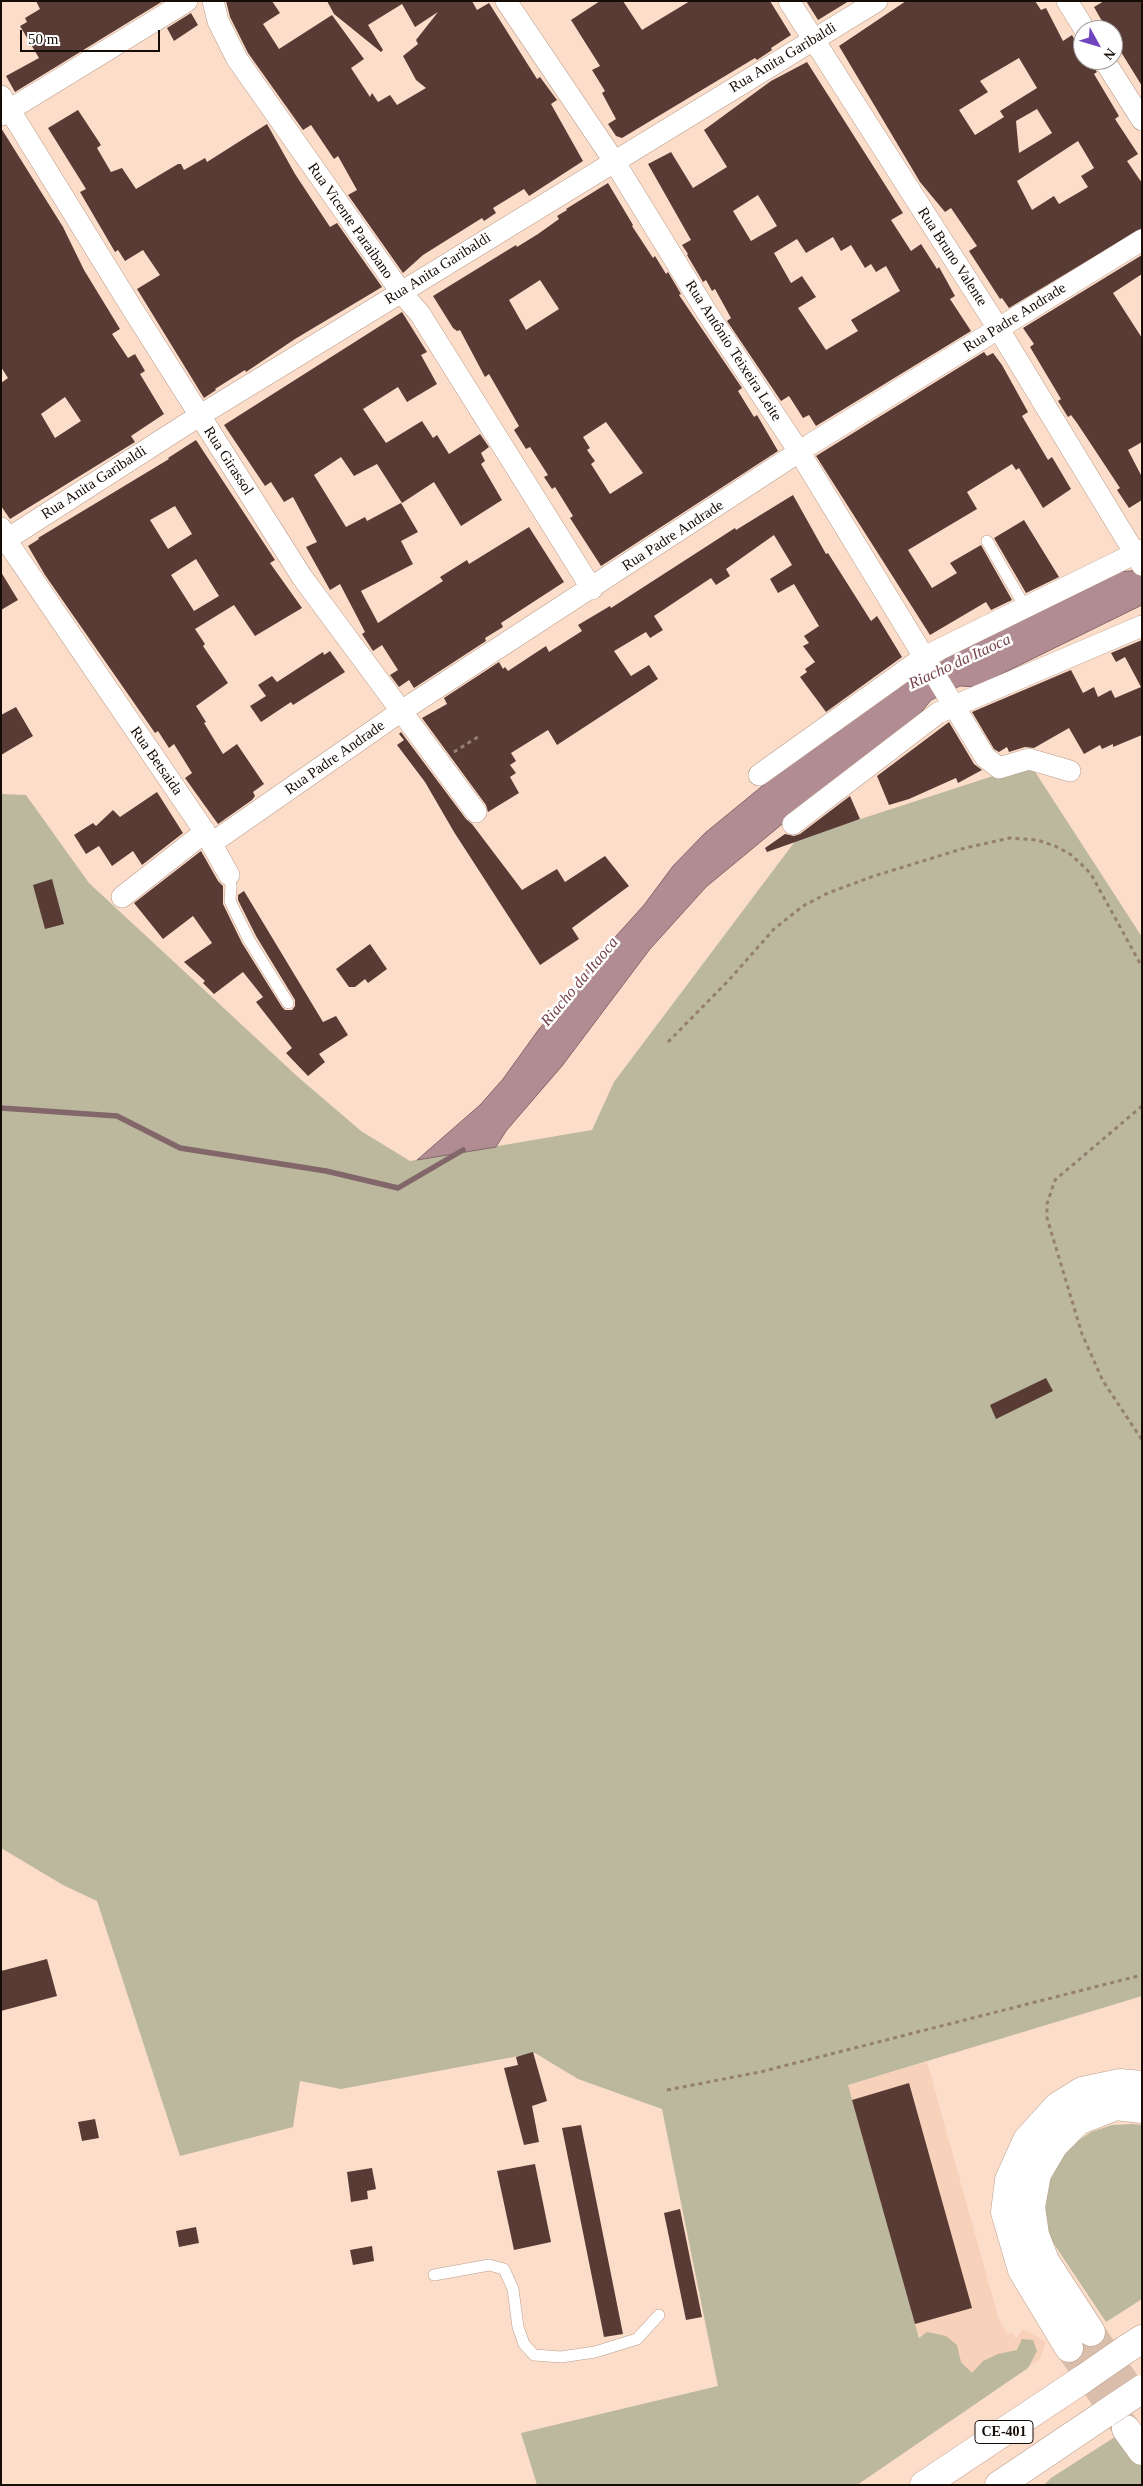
<!DOCTYPE html>
<meta charset="utf-8">
<style>
body{margin:0}
#map{position:relative;width:1143px;height:2486px;overflow:hidden;background:#fcddc9;font-family:"Times New Roman",serif}
canvas{display:block}
.frame{position:absolute;inset:0;border:2px solid #160c06;pointer-events:none}
.north{position:absolute;left:1073px;top:20px;width:50px;height:50px;box-sizing:border-box;background:#fff;border:1px solid #a29e9b;border-radius:50%;rotate:129deg;font-size:14px;font-weight:700;line-height:20px;text-align:center;color:#160c06}
.north::after{content:'';display:block;margin:auto;width:18px;height:22px;background:#7046be;clip-path:polygon(50% 0,100% 100%,50% 72%,0 100%)}
.scale{position:absolute;left:20px;top:30px;width:140px;height:22px;box-sizing:border-box;border:2px solid #160c06;border-top:0;padding-left:6px;font-size:15px;line-height:18px;white-space:nowrap;color:#160c06;-webkit-text-stroke:4px #fff;paint-order:stroke}
</style>
<div id="map">
<canvas width="1143" height="2486"></canvas>
<div class="frame"></div>
<div class="north">N</div>
<div class="scale">50 m</div>
</div>
<script>
const ctx = document.querySelector('canvas').getContext('2d');
ctx.lineJoin = 'round';
function fill(path, color) {
  ctx.fillStyle = color;
  ctx.fill(path, 'evenodd');
}
function toPath(rows) {
  const path = new Path2D();
  for (const r of rows) {
    path.moveTo(r[0], r[1]);
    for (let i = 2; i < r.length; i += 2) path.lineTo(r[i], r[i + 1]);
  }
  return path;
}
function stroke(path, color, width, dash) {
  ctx.strokeStyle = color;
  ctx.lineWidth = width;
  ctx.lineCap = dash ? 'butt' : 'round';
  ctx.setLineDash(dash || []);
  ctx.stroke(path);
}
function drawText(font, color, halo, rows, align = 'center') {
  ctx.font = font + ' "Times New Roman",serif';
  ctx.lineWidth = 5;
  ctx.setLineDash([]);
  ctx.textBaseline = 'middle';
  ctx.strokeStyle = halo;
  ctx.fillStyle = color;
  for (const [text, x, y, turn = 0] of rows) {
    ctx.save();
    ctx.translate(x, y);
    ctx.rotate((+turn || 0) * Math.PI / 180);
    ctx.textAlign = isNaN(turn) ? turn : align;
    if (halo) ctx.strokeText(text, 0, 0);
    ctx.fillText(text, 0, 0);
    ctx.restore();
  }
}
const built = toPath([
 [927,2062,999,2320,1008,2335,1012,2332,1016,2339,1023,2329,1046,2342,1040,2359,857,2485,843,2485,932,2381,848,2085]
]);
const green = toPath([
 [1030,764,1142,937,1142,1996,848,2085,919,2338,927,2332,946,2336,957,2345,961,2362,972,2373,983,2361,998,2354,1017,2350,1022,2339,1033,2340,1037,2351,1028,2368,857,2485,537,2485,521,2433,718,2386,662,2109,578,2079,535,2053,341,2089,300,2081,293,2127,180,2156,97,1901,63,1885,1,1848,1,794,26,795,89,883,298,1077,361,1131,410,1161,592,1130,614,1082,796,840],
 [1133,2124,1142,2125,1142,2299,1106,2322,1050,2238,1044,2203,1047,2184,1062,2154,1075,2143,1091,2132,1112,2125],
 [1121,2433,1142,2466,1142,2485,1044,2485,1051,2478]
]);
const water = toPath([
 [1142,570,1142,605,975,687,960,686,931,700,914,721,833,782,706,887,650,949,562,1066,506,1131,496,1147,417,1160,480,1105,503,1079,539,1029,571,993,589,966,644,905,673,866,705,833,794,760,870,699,914,679,945,660,952,647,1116,572,1142,570]
]);
const stream = toPath([
 [1,1108,117,1116,180,1148,326,1171,398,1188,463,1150]
]);
const building = toPath([
 [36,1,163,1,15,92,6,76,39,58,20,26,27,22,25,18,40,9],
 [226,1,272,1,280,13,263,24,279,49,332,15,364,59,351,68,370,97,372,93,378,102,390,95,397,105,426,88,416,80,403,56,418,44,416,40,438,12,415,27,402,4,368,25,383,50,381,52,334,14,327,1,472,1,477,10,489,3,537,79,540,77,557,100,551,104,583,161,529,196,524,189,493,208,496,213,484,221,482,218,423,255,403,273,348,195,357,190,338,156,334,159,311,125,303,130,248,53,230,17],
 [600,1,623,1,642,30,690,1,770,1,791,35,771,48,772,50,757,60,755,58,622,138,616,136,608,124,616,119,602,93,605,91,592,70,600,66,571,20],
 [806,1,849,1,818,20],
 [906,1,1035,1,1041,10,1046,8,1063,41,1072,35,1083,55,1083,60,1089,60,1097,72,1094,74,1119,116,1115,119,1138,154,1127,161,1142,183,1142,228,1009,308,1002,298,1000,299,969,251,977,246,951,208,945,212,920,182,839,46],
 [1019,58,1037,88,1000,111,1004,117,975,135,959,110,988,92,980,81],
 [1037,109,1052,133,1019,153,1016,121],
 [1078,141,1094,168,1081,176,1088,187,1059,204,1054,196,1032,210,1017,181],
 [1104,1,1142,1,1142,86,1113,39,1113,30,1107,30,1094,7],
 [191,13,198,25,174,41,167,28],
 [807,62,903,213,891,220,911,251,921,244,937,269,939,267,955,296,950,299,971,331,816,426,809,415,803,418,789,396,781,401,727,321,731,318,715,289,712,291,706,280,703,282,687,255,688,254,682,245,691,240,648,164,671,152,693,188,727,167,704,130,771,81],
 [758,195,777,226,751,241,733,211],
 [833,237,841,251,851,245,865,268,871,264,876,272,886,266,900,291,851,320,858,331,826,350,798,308,816,297,802,276,791,283,774,253,797,239,806,253],
 [78,110,101,145,97,148,111,172,122,168,136,189,178,164,181,164,184,170,205,158,207,162,267,124,295,174,330,227,337,223,382,287,295,339,246,372,245,370,215,389,216,390,204,398,137,289,160,275,143,250,125,261,118,250,115,252,80,192,86,189,48,128],
 [1,128,63,227,84,270,120,329,112,334,128,358,135,354,145,371,140,374,164,414,131,436,135,442,10,519,1,506,1,383,8,378,1,367],
 [65,397,81,421,55,438,41,414],
 [608,183,633,225,632,226,653,258,655,256,666,274,668,272,681,294,679,295,742,388,738,391,754,417,757,415,778,451,601,566,570,518,573,516,555,487,552,489,544,477,548,475,530,447,526,449,514,430,519,426,489,374,485,377,460,330,457,331,453,328,433,296,516,245,517,247,538,234,559,219,557,216,567,210,566,209],
 [540,280,559,309,526,330,509,300],
 [606,422,643,473,610,494,591,464,595,461,587,450,590,448,583,437],
 [1142,255,1142,274,1113,293,1142,338,1142,442,1128,450,1142,477,1142,500,1129,508,1117,490,1120,488,1077,423,1071,415,1068,417,1058,401,1061,399,1030,347,1034,344,1023,328],
 [402,312,427,352,421,355,437,384,407,402,398,387,363,409,386,443,422,421,433,438,437,435,449,454,480,434,489,447,481,453,485,461,481,464,502,500,461,526,434,482,402,503,377,464,354,476,341,457,314,475,346,527,365,517,367,521,401,503,418,532,401,541,413,564,361,591,378,623,443,581,440,577,467,560,469,564,529,527,564,582,501,623,503,627,485,638,486,641,414,688,409,680,399,687,390,675,398,670,382,645,373,651,362,634,365,632,340,584,330,590,306,547,317,542,293,497,284,502,271,482,265,486,224,425],
 [984,352,987,356,993,353,1002,365,1028,412,1022,416,1048,460,1052,457,1071,489,1043,508,1019,468,1016,470,1012,464,967,492,977,509,908,550,932,588,957,573,950,563,981,545,1012,600,991,610,986,602,930,635,816,456],
 [196,440,275,560,270,563,302,608,255,636,234,605,195,629,205,644,203,646,228,683,196,706,206,722,204,723,223,754,237,744,264,784,253,792,255,796,252,800,218,824,185,778,192,773,174,744,169,748,158,731,155,733,45,575,28,546,39,539,38,538,169,459,168,458],
 [175,506,192,534,168,549,150,520],
 [196,559,219,596,194,611,171,575],
 [793,495,826,554,828,553,871,621,877,616,902,657,826,712,800,677,807,672,805,669,815,662,803,646,809,643,804,636,819,626,794,584,778,593,770,579,792,565,774,535,726,569,730,576,716,585,711,578,654,616,663,630,650,638,646,632,614,651,631,676,649,665,658,679,557,745,548,730,511,753,516,761,510,765,516,773,510,777,519,793,488,812,486,805,422,718,447,704,444,698,499,662,503,669,505,667,508,671,546,646,549,652,582,631,578,625,610,606,611,608,735,528,736,530],
 [1024,520,1059,577,1026,593,994,538],
 [1,572,18,600,1,610],
 [1142,640,1142,735,1113,747,1113,744,1102,749,1100,745,1084,754,1069,728,1034,748,1025,747,1009,752,1007,747,999,752,994,749,972,712,1071,670,1083,693,1094,687,1098,697,1111,690,1115,698,1141,687,1125,657,1116,662,1111,653],
 [330,651,345,672,293,705,291,702,261,722,250,706,266,696,258,685,272,676,277,682,323,652,324,655],
 [16,707,33,736,1,755,1,715],
 [949,722,974,764,982,770,958,783,956,778,909,799,889,805,877,776],
 [401,732,466,819,472,824,522,890,557,869,565,882,605,856,629,886,572,928,579,939,540,965,454,832,425,782,397,745,404,740,399,734],
 [157,792,183,833,142,865,133,851,112,866,99,846,86,854,74,835,93,823,96,826,113,810,120,817],
 [850,796,860,819,767,852,765,848,785,834,794,836,800,834],
 [201,851,218,881,223,886,223,904,242,943,282,1007,285,1010,292,1010,295,1006,295,1000,256,936,238,900,238,895,244,891,323,1022,336,1016,348,1035,319,1054,325,1062,308,1076,286,1053,292,1048,256,1002,263,997,243,972,214,994,203,983,205,981,184,962,212,943,193,916,163,939,134,903],
 [52,879,64,924,45,929,33,885],
 [370,944,387,969,368,983,365,979,355,987,349,987,336,969],
 [1046,1378,1053,1391,996,1419,990,1405],
 [47,1959,57,1996,1,2011,1,1971],
 [533,2052,547,2101,532,2106,539,2142,524,2145,504,2068,518,2065,516,2057],
 [909,2083,972,2308,915,2324,852,2100],
 [95,2119,99,2138,82,2141,78,2122],
 [581,2125,623,2334,604,2337,562,2128],
 [535,2164,551,2242,514,2250,497,2171],
 [372,2168,376,2189,367,2191,368,2199,351,2202,347,2172],
 [680,2209,702,2317,686,2320,664,2213],
 [196,2227,199,2243,179,2247,176,2231],
 [372,2246,374,2261,353,2265,350,2250]
]);
const primaryTunnel = toPath([
 [1091,2332,1142,2407],
 [1069,2348,1126,2428]
]);
const path = toPath([
 [454,752,481,735],
 [668,1042,728,981,774,929,803,906,828,893,874,876,965,848,1010,838,1037,840,1055,846,1070,854,1080,863,1091,874,1142,967],
 [1142,1106,1055,1180,1047,1204,1047,1218,1082,1334,1103,1381,1142,1440],
 [667,2090,760,2072,1142,1975]
]);
const lane = toPath([
 [987,541,1025,607],
 [229,875,231,886,230,901,249,940,288,1003],
 [434,2275,489,2265,504,2269,513,2289,518,2327,524,2344,534,2355,561,2357,595,2352,637,2339,659,2315]
]);
const street = toPath([
 [213,1,218,21,237,59,401,292,420,314,592,589],
 [506,1,614,161,706,311,800,453,985,757,999,768,1029,759,1070,771],
 [789,1,998,328,1142,565],
 [1067,1,1085,30],
 [1104,60,1142,120],
 [1,96,130,305,302,577,476,812],
 [1,115,187,1],
 [1,528,6,540,205,832,229,875],
 [1,543,199,416,877,1],
 [759,775,924,657,1142,550],
 [793,824,938,713,1142,626],
 [212,843,400,712,811,444,1142,240],
 [122,897,205,832]
]);
const primary = toPath([
 [1091,2332,1045,2261,1035,2235,1031,2207,1037,2174,1054,2145,1078,2121,1116,2106,1142,2109],
 [1069,2348,1022,2270,1005,2212,1009,2180,1027,2140,1058,2106,1082,2091,1120,2083,1142,2085],
 [1125,2350,1142,2339],
 [1126,2429,1142,2451],
 [924,2485,1083,2379],
 [999,2485,1106,2413]
]);
const primaryBridge = toPath([
 [1083,2379,1125,2350],
 [1106,2413,1142,2389]
]);
const shields = [
 [1004,2432,58]
];
const shieldNames = [
 ["CE-401",1004,2432]
];
const streetNames = [
 ["Rua Anita Garibaldi",783,58,-31],
 ["Rua Vicente Paraibano",350,221,55],
 ["Rua Bruno Valente",952,257,57],
 ["Rua Anita Garibaldi",438,269,-32],
 ["Rua Padre Andrade",1015,318,-32],
 ["Rua Antônio Teixeira Leite",733,351,57],
 ["Rua Girassol",228,461,57],
 ["Rua Anita Garibaldi",94,483,-33],
 ["Rua Padre Andrade",673,536,-33],
 ["Rua Padre Andrade",335,758,-35],
 ["Rua Betsaida",156,761,55]
];
const waterNames = [
 ["Riacho da Itaoca",960,662,-25],
 ["Riacho da Itaoca",580,982,-50]
];
fill(built, '#f7d1b9');
fill(green, '#bbb89e');
fill(water, '#b28c93');
stroke(water, '#836669', 1);
stroke(stream, '#836669', 5.5);
fill(building, '#593b36');
stroke(primaryTunnel, '#dabeac', 28, [28, 14]);
stroke(lane, '#ba9d8b', 12);
stroke(street, '#ba9d8b', 22);
stroke(primary, '#ba9d8b', 29);
stroke(path, '#947f71', 3, [4, 4]);
stroke(lane, '#fff', 11);
stroke(street, '#fff', 21);
stroke(primary, '#fff', 28);
stroke(primaryBridge, '#ba9d8b', 29, []);
stroke(primaryBridge, '#fff', 28);
for (const [x, y, w] of shields) {
  const box = new Path2D();
  box.roundRect(x - w / 2, y - 11.5, w, 23, 4);
  ctx.fillStyle = '#fff';
  ctx.fill(box);
  stroke(box, '#160c06', 1);
}
drawText('bold 14px', '#160c06', null, shieldNames);
drawText('15px', '#160c06', '#fff', streetNames);
drawText('italic 16px', '#763f4b', '#fff', waterNames);
</script>
